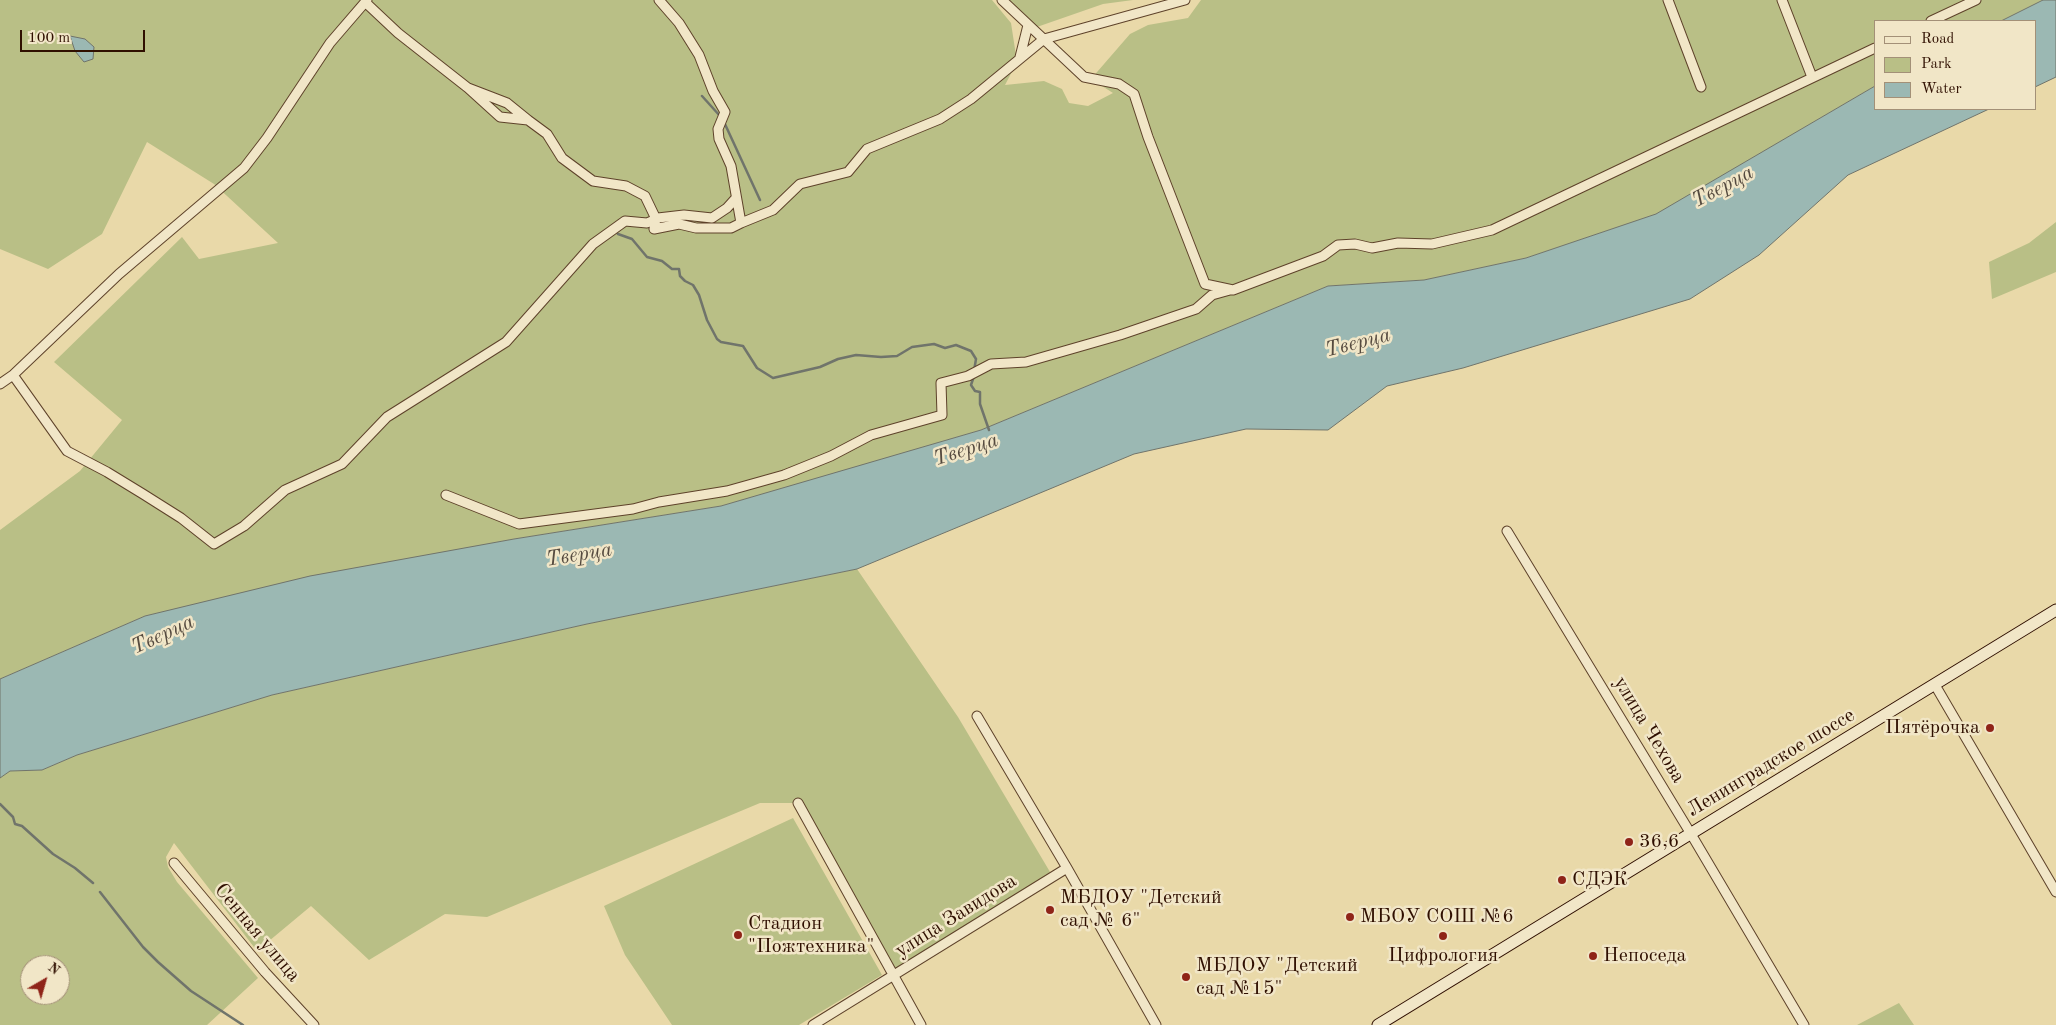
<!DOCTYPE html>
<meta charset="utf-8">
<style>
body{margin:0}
#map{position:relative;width:2056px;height:1025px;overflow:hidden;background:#e9d9a9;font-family:"Old Standard TT",serif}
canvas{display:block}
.legend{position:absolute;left:1874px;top:20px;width:162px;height:90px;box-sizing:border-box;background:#f1e6c7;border:1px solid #a39077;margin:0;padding:6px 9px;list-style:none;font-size:15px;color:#2f0f00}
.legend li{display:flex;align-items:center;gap:10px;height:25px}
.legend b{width:25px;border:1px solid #a39077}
.north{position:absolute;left:20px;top:955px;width:50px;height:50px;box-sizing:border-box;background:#f1e6c7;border:1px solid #a39077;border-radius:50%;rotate:38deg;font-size:14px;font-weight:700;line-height:20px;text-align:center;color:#2f0f00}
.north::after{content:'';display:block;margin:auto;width:18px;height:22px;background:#8f2418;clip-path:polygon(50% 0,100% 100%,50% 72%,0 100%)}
.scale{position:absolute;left:20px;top:30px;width:125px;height:22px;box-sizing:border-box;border:2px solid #2f0f00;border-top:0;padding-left:6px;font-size:15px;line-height:18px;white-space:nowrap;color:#2f0f00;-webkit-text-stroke:4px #f1e6c7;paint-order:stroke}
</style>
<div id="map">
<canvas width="2056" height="1025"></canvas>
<ul class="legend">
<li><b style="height:6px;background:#f1e6c7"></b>Road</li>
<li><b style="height:14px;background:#b9bf86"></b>Park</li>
<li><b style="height:14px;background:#9bb8b3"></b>Water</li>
</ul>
<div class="north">N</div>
<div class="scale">100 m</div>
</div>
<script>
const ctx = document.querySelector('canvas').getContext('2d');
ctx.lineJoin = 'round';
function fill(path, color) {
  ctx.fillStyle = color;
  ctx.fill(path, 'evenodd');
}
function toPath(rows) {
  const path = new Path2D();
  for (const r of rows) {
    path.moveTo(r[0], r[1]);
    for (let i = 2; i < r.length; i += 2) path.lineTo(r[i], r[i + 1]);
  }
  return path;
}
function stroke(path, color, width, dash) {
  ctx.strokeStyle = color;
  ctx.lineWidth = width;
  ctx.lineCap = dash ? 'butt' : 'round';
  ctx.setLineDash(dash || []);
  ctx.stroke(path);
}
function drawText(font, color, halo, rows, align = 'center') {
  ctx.font = font + ' "Old Standard TT",serif';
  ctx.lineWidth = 5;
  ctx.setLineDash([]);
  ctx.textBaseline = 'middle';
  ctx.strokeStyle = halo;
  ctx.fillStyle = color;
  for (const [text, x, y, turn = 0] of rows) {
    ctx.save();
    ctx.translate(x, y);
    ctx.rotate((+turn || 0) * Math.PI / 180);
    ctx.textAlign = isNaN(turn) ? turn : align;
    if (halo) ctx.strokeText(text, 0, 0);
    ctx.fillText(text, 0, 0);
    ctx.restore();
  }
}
const green = toPath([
 [0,0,992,0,1011,23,1017,62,1005,85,1044,81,1062,89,1069,103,1088,106,1113,93,1091,79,1130,34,1148,25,1188,18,1201,0,2043,0,2001,21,1875,21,1875,86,1657,214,1526,258,1424,280,1328,286,981,430,834,474,721,506,514,539,145,616,0,679,0,530,80,471,122,420,54,362,182,237,199,259,278,243,214,184,147,142,102,234,48,269,0,249],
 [1008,0,1133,0,1103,4,1034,28],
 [2056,222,2056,272,1992,299,1989,262,2029,243],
 [857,569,958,717,1053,877,892,976,798,803,760,803,487,917,445,914,369,960,311,906,257,951,174,843,166,857,168,867,177,882,258,978,207,1025,0,1025,0,778,10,771,42,770,77,755,272,695,587,624],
 [30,965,60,965,60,995,30,995],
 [793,818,882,975,799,1025,672,1025,625,955,604,906],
 [1899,1003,1914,1025,1857,1025]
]);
const water = toPath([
 [2043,0,2056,0,2056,77,2035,87,2035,21,2001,21,2043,0],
 [70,36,85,39,94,47,93,59,84,62,75,51,70,36],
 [1875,86,1875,109,1989,109,1848,175,1759,255,1690,299,1463,368,1387,386,1328,430,1246,429,1134,454,857,569,587,624,272,695,77,755,42,770,10,771,0,778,0,679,145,616,310,576,514,539,721,506,981,430,1328,286,1424,280,1526,258,1656,214,1875,86]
]);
const stream = toPath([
 [702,96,720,116],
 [724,122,760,200],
 [618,234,632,239,647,257,662,261,672,269,679,269,680,276,685,281,693,285,699,295,707,320,717,339,721,342,743,346,757,368,773,378,820,367,838,359,856,355,881,357,897,356,912,347,934,344,945,348,956,345,971,351,976,359,974,371],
 [974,376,971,385,975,391,980,392,980,404,989,430],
 [0,804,13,817,15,824,22,826,53,854,75,868,93,883],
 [100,892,143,947,158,962,191,991,243,1025]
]);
const minor = toPath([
 [659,0,679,23,699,55,713,91,725,112,718,129,719,139,731,166,741,223,731,228,696,228,679,224,654,229,656,219,658,218,684,215,712,218,727,208,736,198],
 [1002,0,1084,77,1119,84,1134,94,1148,137,1205,284,1233,290,1323,256,1338,245,1355,244,1372,248,1398,243,1432,244,1492,230,1875,48],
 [1668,0,1701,87],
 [1782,0,1812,77],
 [365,2,398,33,468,88],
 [1931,21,1976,0],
 [1020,57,1028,25],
 [741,223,773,210,800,184,848,172,867,149,940,119,971,99,1044,39,1185,0],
 [13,375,67,451,107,472,143,494,181,518,214,544,244,526,285,490,342,464,387,417,506,342,593,244,625,221,647,223,656,219,645,196,626,186,593,181,562,158,547,134,528,120,500,117,468,88,507,103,528,120],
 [0,384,13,375,119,274,244,168,267,138,330,43,367,0],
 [446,495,519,524,633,509,659,502,727,491,784,475,831,456,871,435,942,415,941,383,968,376,991,364,1026,362,1120,335,1196,309,1212,295,1230,290],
 [1507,531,1691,834,1804,1025],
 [1935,685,2056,892],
 [977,716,1067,868,1156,1025],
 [798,803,921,1025],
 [174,863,265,972,314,1025],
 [813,1025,1067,868]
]);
const secondary = toPath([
 [1378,1025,2056,610]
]);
const markers = [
 [1990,728,5,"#8f2418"],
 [1629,842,5,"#8f2418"],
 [1562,880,5,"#8f2418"],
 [1050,910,5,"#8f2418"],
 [1350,917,5,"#8f2418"],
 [738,935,5,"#8f2418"],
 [1443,936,5,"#8f2418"],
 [1593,956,5,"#8f2418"],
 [1186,977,5,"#8f2418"]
];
const poiNames = [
 ["Пятёрочка",1980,728,"right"],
 ["36,6",1639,842],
 ["СДЭК",1572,880],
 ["МБДОУ \"Детский",1060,898],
 ["сад № 6\"",1060,921],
 ["МБОУ СОШ №6",1360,917],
 ["Стадион",748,924],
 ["\"Пожтехника\"",748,947],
 ["Цифрология",1443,956,"center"],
 ["Непоседа",1603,956],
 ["МБДОУ \"Детский",1196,966],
 ["сад №15\"",1196,989]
];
const streetNames = [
 ["улица Чехова",1649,730,59],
 ["Ленинградское шоссе",1771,763,-31],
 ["улица Завидова",956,916,-32],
 ["Сенная улица",257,933,50]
];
const waterNames = [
 ["Тверца",1723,187,-28],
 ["Тверца",1358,343,-14],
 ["Тверца",966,450,-18],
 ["Тверца",579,555,-9],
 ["Тверца",163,635,-25]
];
fill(green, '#b9bf86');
fill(water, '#9bb8b3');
stroke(water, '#70746b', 1);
stroke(stream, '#70746b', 2.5);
stroke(minor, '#5e422a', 11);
stroke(secondary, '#2f0f00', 13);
stroke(minor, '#f1e6c7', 9);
stroke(secondary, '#f1e6c7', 11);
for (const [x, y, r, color] of markers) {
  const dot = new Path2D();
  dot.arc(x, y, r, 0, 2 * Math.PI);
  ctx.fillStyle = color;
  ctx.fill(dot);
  stroke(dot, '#f1e6c7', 2);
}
drawText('20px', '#2f0f00', '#f1e6c7', poiNames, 'left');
drawText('20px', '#2f0f00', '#f1e6c7', streetNames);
drawText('italic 21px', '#554a3f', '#f1e6c7', waterNames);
</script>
